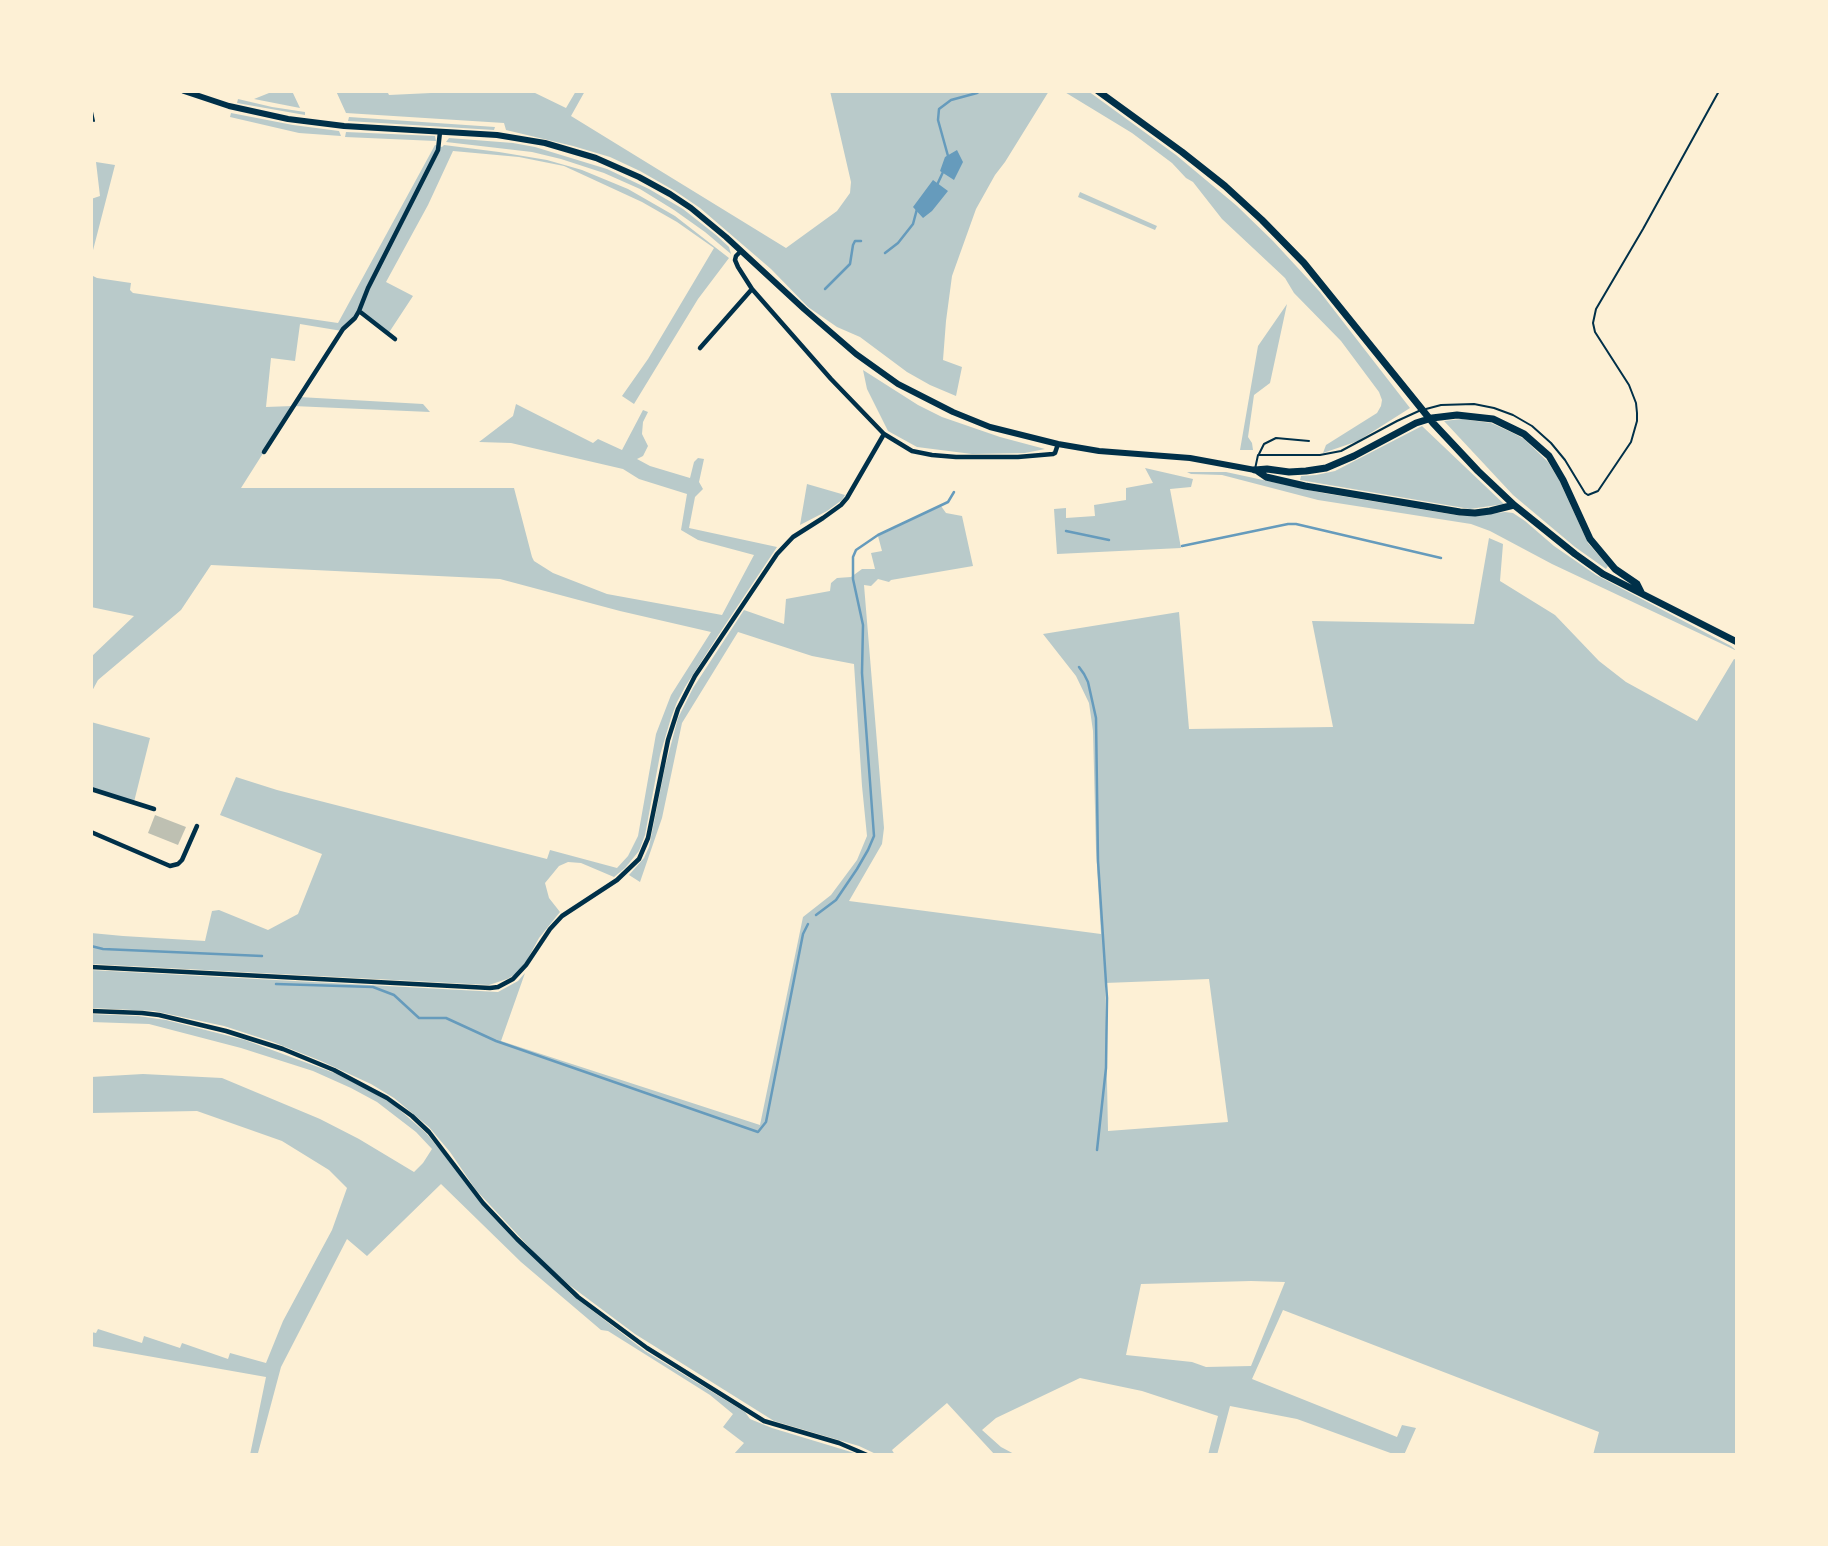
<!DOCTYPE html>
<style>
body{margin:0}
#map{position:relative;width:1828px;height:1546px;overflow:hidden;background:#fdf0d5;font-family:Overpass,sans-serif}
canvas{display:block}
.frame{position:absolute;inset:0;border:93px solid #fdf0d5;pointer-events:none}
</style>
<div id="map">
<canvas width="1828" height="1546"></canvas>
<div class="frame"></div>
</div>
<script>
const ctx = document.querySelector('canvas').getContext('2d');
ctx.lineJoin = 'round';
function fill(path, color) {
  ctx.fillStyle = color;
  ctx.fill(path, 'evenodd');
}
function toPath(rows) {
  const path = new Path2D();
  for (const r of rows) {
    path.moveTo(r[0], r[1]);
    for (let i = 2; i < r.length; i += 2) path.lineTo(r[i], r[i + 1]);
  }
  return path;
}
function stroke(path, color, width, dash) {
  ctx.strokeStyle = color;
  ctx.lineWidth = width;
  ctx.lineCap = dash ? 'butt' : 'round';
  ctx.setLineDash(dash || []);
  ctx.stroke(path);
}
const green = toPath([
 [274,91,292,91,300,108,254,99],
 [336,91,387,91,389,95,473,91,531,91,566,108,576,91,585,91,571,116,786,248,837,211,850,193,851,182,830,91,1049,91,1005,162,995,175,976,209,952,276,946,321,943,360,962,367,956,396,930,385,907,372,860,337,837,327,808,307,771,269,700,208,675,191,640,171,610,157,573,146,506,130,504,123,346,113],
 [1063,91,1088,91,1176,155,1237,206,1273,241,1320,292,1410,408,1358,441,1323,453,1326,445,1377,413,1381,406,1382,400,1379,392,1341,341,1294,293,1285,278,1222,219,1193,182,1186,178,1172,163,1132,133],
 [238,99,272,107,305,112,305,115,237,103],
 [231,113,293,125,339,131,341,136,299,133,230,117],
 [349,117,495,127,494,130,348,121],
 [346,132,435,136,436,141,345,137],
 [449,138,513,143,535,147,607,169,649,189,683,209,716,235,729,247,731,254,705,232,674,210,640,189,604,173,561,159,532,152,446,142],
 [435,145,442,147,444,145,499,152,547,160,582,170,628,189,675,216,729,258,698,299,634,404,622,396,648,359,714,248,677,222,642,202,564,166,519,157,453,151,428,205,386,282,413,296,388,334,359,312,342,331,300,324,295,361,271,358,266,407,293,406,299,397,423,404,430,412,293,406,241,488,514,488,532,557,534,561,553,573,607,594,722,615,754,555,698,540,681,530,687,494,639,479,623,469,511,443,479,442,513,416,516,404,593,443,598,439,622,450,643,410,648,412,643,422,642,434,648,446,643,456,637,459,650,466,690,478,694,462,698,458,704,459,699,482,703,489,695,497,689,528,777,547,719,634,685,687,677,702,671,718,660,755,645,835,639,851,625,868,614,877,581,863,568,862,559,866,545,883,549,898,560,912,539,938,527,960,516,974,507,979,489,985,91,964,91,933,123,936,205,941,212,911,219,910,268,930,298,914,322,854,220,815,236,777,277,790,547,859,550,850,617,868,628,856,638,836,656,734,671,695,711,632,620,611,500,579,211,565,181,610,98,680,91,693,91,657,134,616,91,607,91,275,97,278,131,283,130,290,133,293,338,323],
 [96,162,115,165,91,258,91,199,100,196],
 [1080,192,1157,226,1155,230,1078,197],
 [1287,304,1270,383,1254,395,1248,437,1252,443,1253,450,1240,450,1258,346],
 [863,370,918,405,942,417,1000,437,1045,449,1025,453,972,454,917,447,888,431,867,389],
 [1462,419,1491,423,1513,433,1524,439,1548,462,1559,480,1588,543,1608,566,1606,569,1575,547,1513,495,1444,421],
 [1422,426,1504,504,1470,509,1300,480,1301,476,1316,475,1335,471],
 [1145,468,1193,479,1191,487,1170,489,1181,548,1057,554,1054,509,1066,508,1066,518,1095,516,1094,505,1126,500,1126,488,1153,483],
 [1187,472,1226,472,1323,493,1462,516,1475,516,1505,512,1513,513,1525,521,1554,546,1596,575,1731,646,1737,651,1552,564,1490,531,1471,524,1318,500,1222,475,1191,474],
 [807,484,845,495,842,500,827,511,800,525],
 [941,506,946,513,962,516,973,566,891,580,889,582,878,579,871,586,864,585,884,828,882,844,849,901,1101,934,1096,849,1093,731,1089,703,1076,676,1043,634,1179,612,1189,729,1333,727,1312,621,1474,624,1489,538,1503,544,1500,581,1555,615,1599,661,1626,682,1697,721,1734,659,1737,660,1737,1455,1593,1455,1599,1432,1283,1310,1252,1379,1397,1437,1402,1425,1416,1428,1404,1455,1396,1455,1297,1419,1230,1406,1217,1455,1208,1455,1218,1416,1142,1391,1080,1378,996,1418,982,1430,1001,1447,1016,1455,995,1455,947,1403,892,1450,895,1455,878,1455,859,1446,774,1421,635,1334,568,1284,544,1263,476,1190,450,1152,429,1127,394,1098,371,1084,321,1061,273,1042,224,1026,154,1011,91,1008,91,970,498,992,518,981,525,973,501,1041,760,1125,803,917,831,895,857,860,867,836,862,786,854,664,812,656,738,632,682,723,662,818,640,882,629,875,644,858,649,847,665,767,678,718,693,688,744,610,784,624,786,599,830,591,831,583,837,578,851,577,862,569,875,569,871,553,882,551,878,536],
 [1209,979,1228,1122,1108,1131,1105,983],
 [1251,1281,1285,1282,1251,1366,1206,1367,1192,1362,1126,1355,1141,1284],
 [91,722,150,738,134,802,91,789],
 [91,1014,138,1016,166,1020,245,1040,337,1074,374,1093,394,1105,426,1133,504,1227,572,1295,645,1351,745,1412,750,1419,772,1428,861,1455,733,1455,744,1443,723,1427,733,1414,710,1395,608,1331,601,1330,521,1262,441,1184,367,1256,347,1239,281,1367,258,1453,260,1455,250,1455,266,1377,91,1346,91,1332,96,1333,98,1329,142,1343,144,1336,180,1348,182,1343,228,1359,230,1353,266,1363,283,1321,332,1230,347,1188,329,1170,282,1141,197,1111,91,1113,91,1077,143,1074,222,1078,320,1119,359,1139,414,1172,423,1163,432,1149,416,1132,377,1102,351,1088,313,1071,241,1048,149,1024,91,1022]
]);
const water = toPath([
 [957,150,963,162,954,180,940,171,945,157],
 [933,180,948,191,932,211,923,218,913,207]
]);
const stream = toPath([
 [948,156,938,120,939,109,951,100,977,93,980,91],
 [937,185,943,172],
 [885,253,898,243,913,224,917,209],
 [825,289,850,264,853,245,855,241,861,241],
 [1066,531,1109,540],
 [1182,546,1288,524,1296,524,1441,558],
 [1079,667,1084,674,1088,682,1096,718,1098,861,1107,998,1106,1068,1097,1150],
 [816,915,836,900,857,869,868,850,874,836,862,673,863,625,853,579,853,557,856,550,878,535,948,502,954,492],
 [91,946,103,949,262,956],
 [276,984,373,987,394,995,419,1018,446,1018,496,1041,758,1132,766,1122,803,934,808,924]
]);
const building = toPath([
 [155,815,186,827,178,845,148,833]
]);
const service = toPath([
 [91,107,94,121],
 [1426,409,1441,405,1474,404,1494,408,1513,415,1532,426,1551,443,1565,460,1585,493,1588,495,1598,491,1631,442,1637,421,1637,413,1636,403,1629,385,1595,332,1593,323,1596,309,1643,229,1719,91],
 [1259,454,1264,444,1276,438,1309,441],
 [1255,469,1258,455,1320,455,1341,451,1397,421,1421,410]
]);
const minor = toPath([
 [741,251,736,256,735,260,738,267,752,289,831,379,884,434,912,451,932,455,956,457,1018,457,1053,454,1055,453,1058,444],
 [359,311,395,339],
 [700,348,752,289],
 [264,452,343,329,355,318,359,311,368,288,438,150,440,132],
 [91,789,154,809],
 [91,832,170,866,178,864,182,860,197,826],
 [91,967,490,988,498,987,513,979,526,965,550,929,562,916,617,880,639,859,648,838,668,740,678,709,695,676,777,554,793,537,823,518,841,505,847,498,884,434],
 [91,1011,142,1013,159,1015,226,1031,283,1049,334,1070,387,1098,412,1116,429,1132,483,1203,517,1239,578,1297,605,1317,647,1348,764,1421,839,1443,867,1455]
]);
const secondary = toPath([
 [184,91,229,106,288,119,344,126,497,135,545,143,596,158,639,177,670,194,691,208,726,237,804,309,856,354,898,384,953,412,990,427,1058,444,1099,451,1190,458,1255,470]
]);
const primary = toPath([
 [1098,91,1182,152,1225,186,1262,220,1304,263,1433,423,1478,471,1514,505,1575,554,1603,574,1737,642],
 [1255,470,1267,469,1289,472,1306,471,1326,468,1354,456,1416,423,1432,418,1457,415,1493,419,1524,434,1549,456,1563,480,1590,539,1615,569,1637,584,1641,592],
 [1256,470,1266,477,1305,486,1460,512,1475,513,1490,511,1514,505]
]);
fill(green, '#b9caca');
fill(water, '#669bbc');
stroke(stream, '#669bbc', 2.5);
fill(building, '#bec0b2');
stroke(service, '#003049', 2);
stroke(minor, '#003049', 4.5);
stroke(secondary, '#003049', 6);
stroke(primary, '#003049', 7);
</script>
